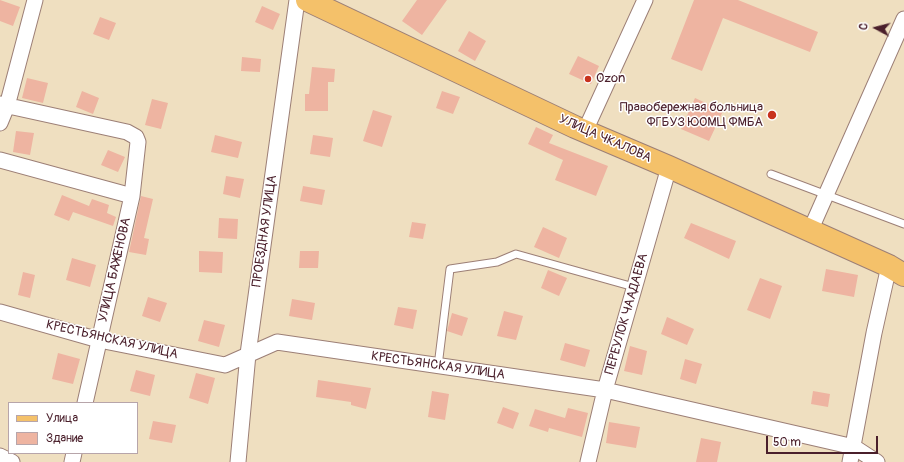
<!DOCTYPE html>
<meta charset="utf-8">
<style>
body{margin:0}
#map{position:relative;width:904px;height:462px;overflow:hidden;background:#efdfc0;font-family:Pangolin,sans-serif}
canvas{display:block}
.legend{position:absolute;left:8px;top:402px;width:130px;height:52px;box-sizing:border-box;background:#fff;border:1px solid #b7a5aa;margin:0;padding:5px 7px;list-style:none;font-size:12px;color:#4a1f2b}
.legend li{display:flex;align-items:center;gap:8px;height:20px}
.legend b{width:20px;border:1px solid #b7a5aa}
.north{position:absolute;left:856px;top:8px;width:40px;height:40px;-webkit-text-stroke:3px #fff;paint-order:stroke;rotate:277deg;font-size:11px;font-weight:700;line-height:16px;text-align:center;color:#4a1f2b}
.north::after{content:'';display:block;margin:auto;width:14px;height:18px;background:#4a1f2b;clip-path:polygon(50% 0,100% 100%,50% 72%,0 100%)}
.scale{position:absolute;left:766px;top:436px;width:112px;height:18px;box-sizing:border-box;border:2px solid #4a1f2b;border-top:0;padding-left:5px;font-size:12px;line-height:14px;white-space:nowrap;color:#4a1f2b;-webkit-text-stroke:3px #fff;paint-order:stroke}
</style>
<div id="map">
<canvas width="904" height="462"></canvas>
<ul class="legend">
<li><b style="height:5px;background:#f4c16a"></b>Улица</li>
<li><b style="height:11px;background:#eeb4a1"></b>Здание</li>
</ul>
<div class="north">С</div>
<div class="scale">50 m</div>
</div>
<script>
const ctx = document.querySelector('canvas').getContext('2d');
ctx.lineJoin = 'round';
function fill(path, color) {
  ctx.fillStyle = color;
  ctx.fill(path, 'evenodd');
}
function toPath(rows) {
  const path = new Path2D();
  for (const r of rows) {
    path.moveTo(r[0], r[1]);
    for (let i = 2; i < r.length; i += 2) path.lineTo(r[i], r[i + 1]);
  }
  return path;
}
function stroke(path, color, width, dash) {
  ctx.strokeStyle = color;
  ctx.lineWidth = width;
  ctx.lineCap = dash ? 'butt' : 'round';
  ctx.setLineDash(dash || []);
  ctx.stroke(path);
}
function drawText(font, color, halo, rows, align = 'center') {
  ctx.font = font + ' Pangolin,sans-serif';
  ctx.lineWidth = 3;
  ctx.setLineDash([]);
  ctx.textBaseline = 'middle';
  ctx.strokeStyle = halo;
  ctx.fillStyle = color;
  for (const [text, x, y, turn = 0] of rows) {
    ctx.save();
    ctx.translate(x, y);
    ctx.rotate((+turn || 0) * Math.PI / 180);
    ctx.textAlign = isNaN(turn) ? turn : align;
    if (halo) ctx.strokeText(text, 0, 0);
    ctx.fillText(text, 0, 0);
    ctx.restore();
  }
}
const building = toPath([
 [0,0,20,7,13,26,0,21],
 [417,0,447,0,422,35,402,21],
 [694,0,738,0,818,32,810,52,723,18,702,71,671,59],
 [262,6,280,14,273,30,255,22],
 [100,17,116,23,109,40,93,34],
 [469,31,486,41,475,61,458,51],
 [578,56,599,66,591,84,569,74],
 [242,57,261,59,260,72,241,71],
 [312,67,335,69,334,82,328,82,328,111,305,111,305,94,309,94],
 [27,78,48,83,43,103,22,98],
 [82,91,99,98,93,114,76,107],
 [442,91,460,97,453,114,436,108],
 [695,98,723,111,709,141,681,129],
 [152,99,168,103,161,129,145,125],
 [373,110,392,116,382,147,363,141],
 [536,127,553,135,549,143,608,166,596,196,555,180,563,160,528,144],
 [16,131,34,133,30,155,13,152],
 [215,135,242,142,238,158,211,152],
 [313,135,333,138,330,157,310,154],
 [108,150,125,157,118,172,101,165],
 [226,176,244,179,240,198,223,194],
 [303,186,325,190,322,205,300,201],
 [62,195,89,206,92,199,109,205,107,213,116,217,113,226,73,212,69,221,54,215],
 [141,196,153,199,144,238,149,239,146,255,129,252],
 [219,218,238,219,237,239,218,238],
 [412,222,426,224,423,239,409,237],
 [691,223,736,241,729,259,684,238],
 [543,227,567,238,559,258,534,247],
 [199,251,223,252,222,273,199,272],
 [300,251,319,251,318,268,299,268],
 [72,258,96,265,90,287,66,280],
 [826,269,858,275,854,297,822,291],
 [548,270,567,278,559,296,541,288],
 [23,272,35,275,30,298,18,295],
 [760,278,782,286,770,319,747,310],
 [148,297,167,303,160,322,142,316],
 [292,299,315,303,312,320,289,316],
 [398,307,417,310,413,329,394,325],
 [504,311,523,316,516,340,497,336],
 [452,313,468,318,462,336,447,331],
 [667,317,694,329,687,345,661,334],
 [204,320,225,325,219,347,198,341],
 [565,343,590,350,585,367,560,360],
 [630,346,647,351,642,375,624,371],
 [58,353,80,359,73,384,52,379],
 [685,359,702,364,696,384,680,379],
 [136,370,155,375,150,396,130,391],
 [196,373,215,378,208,404,189,398],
 [318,380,371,388,366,409,351,405,351,402,316,397],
 [432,391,449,394,445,420,428,417],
 [813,391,830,394,828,407,811,404],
 [503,407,519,413,513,429,497,423],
 [568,408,588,413,582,437,549,428,548,432,529,426,535,409,565,418],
 [153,421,176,425,172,443,149,439],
 [609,422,640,427,636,448,606,443],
 [701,438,721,442,717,462,696,462]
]);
const lane = toPath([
 [771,174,904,224],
 [438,366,450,269,497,262,516,254,634,287]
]);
const street = toPath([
 [0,104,127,132,136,137,138,142,132,196,85,403],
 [0,123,7,106,35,0],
 [585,131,645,0],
 [0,160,132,196],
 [810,231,904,19],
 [0,312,99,340,225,365,277,342,605,390,854,447,877,462],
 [0,456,12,462],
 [72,462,74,453],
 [238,462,248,354,297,0],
 [588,462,605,390,669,167],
 [850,462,874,333,889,266]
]);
const primary = toPath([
 [307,0,575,127,669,167,889,266,904,275]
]);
const markers = [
 [588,79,4,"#c8321e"],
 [772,115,5,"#c8321e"]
];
const poiNames = [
 ["Ozon",596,79],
 ["Правобережная больница",763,108,"right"],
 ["ФГБУЗ ЮОМЦ ФМБА",763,123,"right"]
];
const streetNames = [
 ["УЛИЦА ЧКАЛОВА",605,139,24],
 ["ПРОЕЗДНАЯ УЛИЦА",265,231,-82],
 ["УЛИЦА БАЖЕНОВА",115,270,-77],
 ["ПЕРЕУЛОК ЧААДАЕВА",627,314,-74],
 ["КРЕСТЬЯНСКАЯ УЛИЦА",112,340,13],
 ["КРЕСТЬЯНСКАЯ УЛИЦА",438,366,8]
];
fill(building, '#eeb4a1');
stroke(lane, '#9c7f76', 9);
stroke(street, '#9c7f76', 17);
stroke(primary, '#9c7f76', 24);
stroke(lane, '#fff', 7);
stroke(street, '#fff', 15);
stroke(primary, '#f4c16a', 22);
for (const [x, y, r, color] of markers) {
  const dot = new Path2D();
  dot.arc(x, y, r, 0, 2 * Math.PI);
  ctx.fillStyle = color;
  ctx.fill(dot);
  stroke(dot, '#fff', 1.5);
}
drawText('13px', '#4a1f2b', '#fff', poiNames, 'left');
drawText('13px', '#4a1f2b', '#fff', streetNames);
</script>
